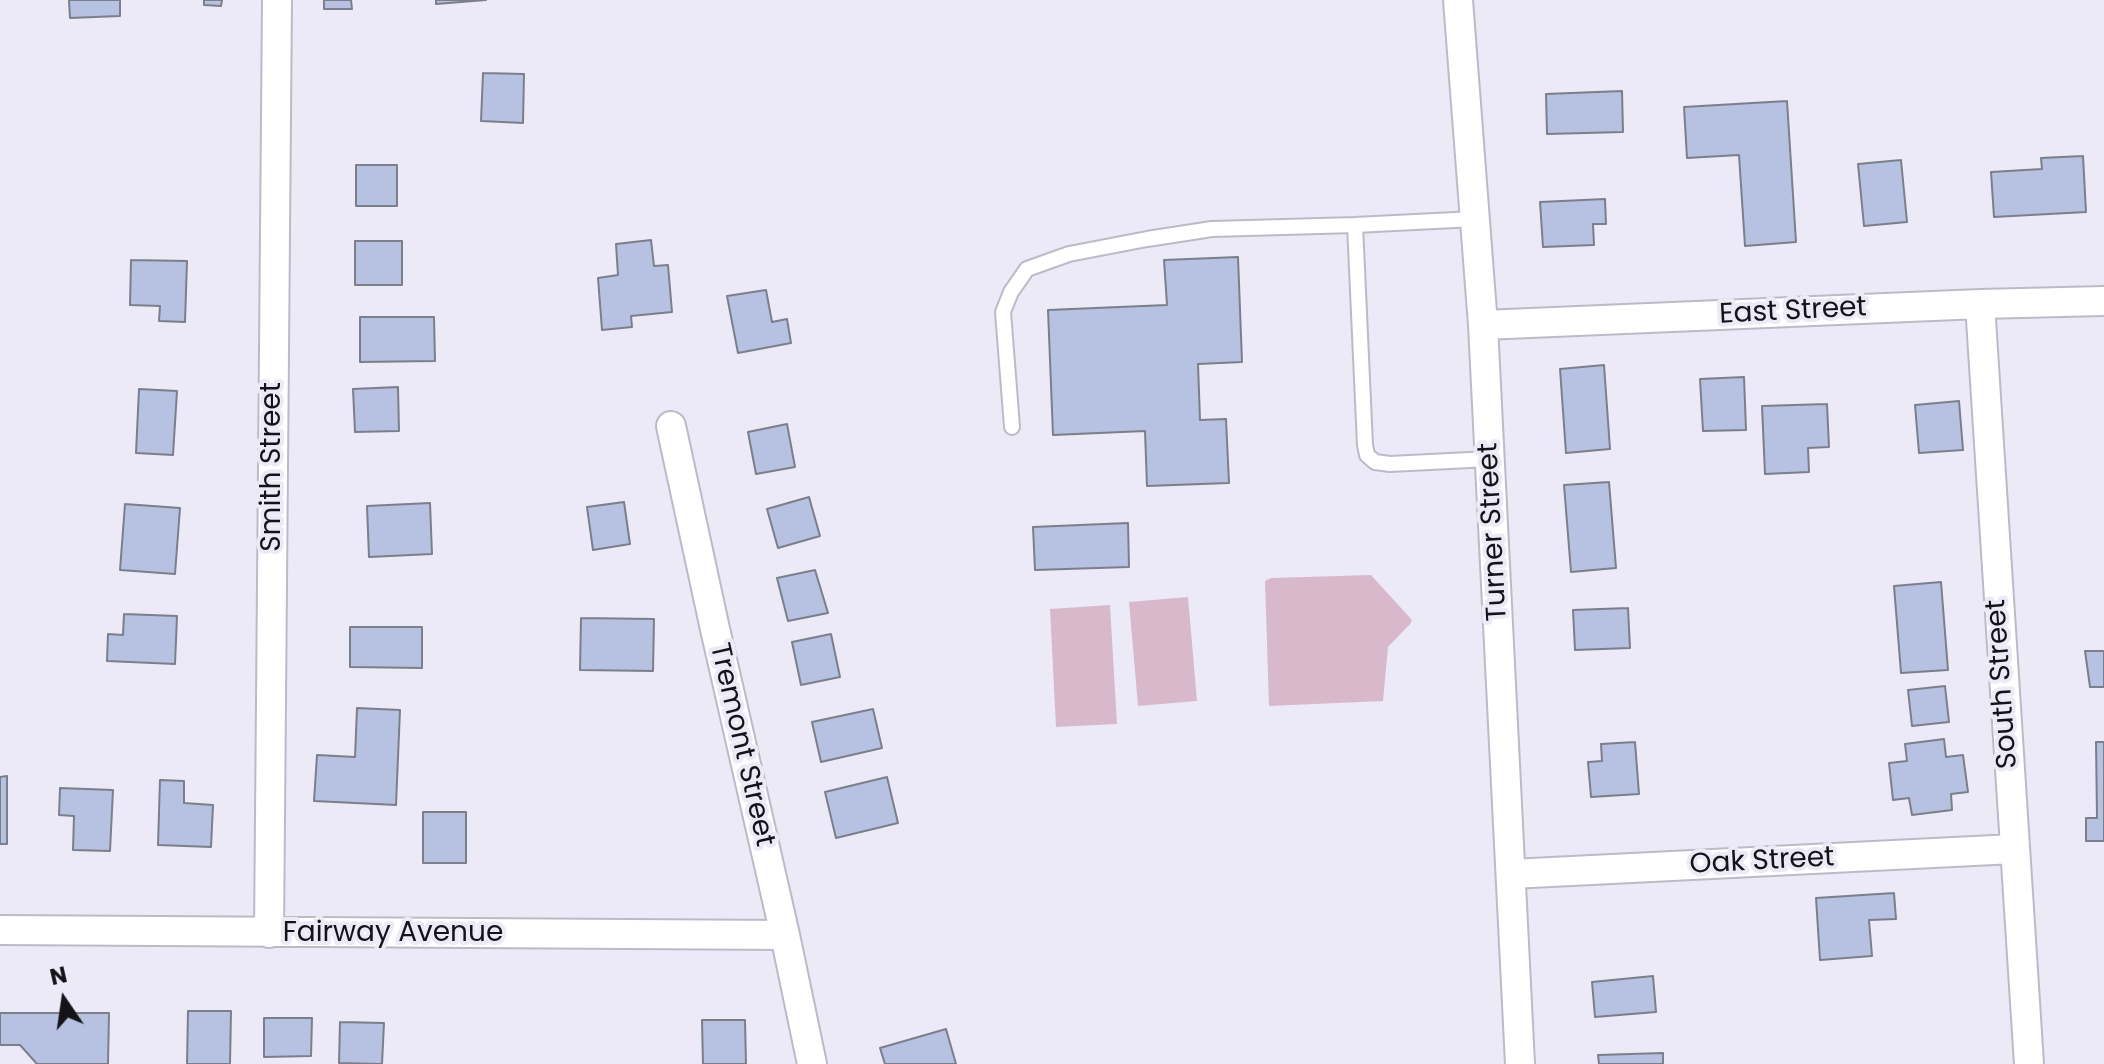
<!DOCTYPE html>
<style>
body{margin:0}
#map{position:relative;width:2104px;height:1064px;overflow:hidden;background:#edeaf7;font-family:Poppins,sans-serif}
canvas{display:block}
.north{position:absolute;left:24px;top:960px;width:80px;height:80px;-webkit-text-stroke:6px #edeaf7;paint-order:stroke;rotate:347deg;font-size:22px;font-weight:700;line-height:32px;text-align:center;color:#141318}
.north::after{content:'';display:block;margin:auto;width:28px;height:36px;background:#141318;clip-path:polygon(50% 0,100% 100%,50% 72%,0 100%)}
</style>
<div id="map">
<canvas width="2104" height="1064"></canvas>
<div class="north">N</div>
</div>
<script>
const ctx = document.querySelector('canvas').getContext('2d');
ctx.lineJoin = 'round';
function fill(path, color) {
  ctx.fillStyle = color;
  ctx.fill(path, 'evenodd');
}
function toPath(rows) {
  const path = new Path2D();
  for (const r of rows) {
    path.moveTo(r[0], r[1]);
    for (let i = 2; i < r.length; i += 2) path.lineTo(r[i], r[i + 1]);
  }
  return path;
}
function stroke(path, color, width, dash) {
  ctx.strokeStyle = color;
  ctx.lineWidth = width;
  ctx.lineCap = dash ? 'butt' : 'round';
  ctx.setLineDash(dash || []);
  ctx.stroke(path);
}
function drawText(font, color, halo, rows, align = 'center') {
  ctx.font = font + ' Poppins,sans-serif';
  ctx.lineWidth = 8;
  ctx.setLineDash([]);
  ctx.textBaseline = 'middle';
  ctx.strokeStyle = halo;
  ctx.fillStyle = color;
  for (const [text, x, y, turn = 0] of rows) {
    ctx.save();
    ctx.translate(x, y);
    ctx.rotate((+turn || 0) * Math.PI / 180);
    ctx.textAlign = isNaN(turn) ? turn : align;
    if (halo) ctx.strokeText(text, 0, 0);
    ctx.fillText(text, 0, 0);
    ctx.restore();
  }
}
const green = toPath([
 [1371,575,1412,620,1410,624,1388,647,1383,701,1269,706,1265,581,1271,578],
 [1188,597,1197,701,1138,706,1129,602],
 [1110,605,1117,724,1056,727,1050,609]
]);
const building = toPath([
 [69,0,120,0,120,16,70,18,69,0],
 [204,0,222,0,221,6,204,5,204,0],
 [324,0,351,0,352,9,324,9,324,0],
 [436,0,486,0,436,4,436,0],
 [483,73,524,74,523,123,481,121,483,73],
 [1622,91,1623,132,1547,134,1546,94,1622,91],
 [1787,101,1796,242,1745,246,1739,155,1687,158,1684,107,1787,101],
 [2083,156,2086,212,1994,217,1991,172,2042,169,2041,158,2083,156],
 [1901,160,1907,222,1864,226,1858,164,1901,160],
 [356,165,397,165,397,206,356,206,356,165],
 [1605,199,1606,224,1593,224,1594,245,1543,247,1540,202,1605,199],
 [651,240,654,266,668,265,672,312,631,316,632,327,602,330,598,278,618,275,616,244,651,240],
 [355,241,402,241,402,285,355,285,355,241],
 [1238,257,1242,362,1198,364,1200,420,1226,419,1229,483,1147,486,1145,431,1053,435,1048,310,1167,305,1164,260,1238,257],
 [131,260,187,261,185,322,159,321,160,306,130,305,131,260],
 [766,290,772,322,787,319,791,343,738,353,727,296,766,290],
 [360,317,434,317,435,361,360,362,360,317],
 [1604,365,1610,449,1566,453,1560,369,1604,365],
 [1744,377,1746,430,1703,431,1700,379,1744,377],
 [398,387,399,431,355,432,353,389,398,387],
 [139,389,177,391,173,455,136,453,139,389],
 [1959,401,1963,450,1919,453,1915,405,1959,401],
 [1827,404,1829,447,1808,448,1809,472,1765,474,1762,406,1827,404],
 [787,424,795,467,756,474,748,432,787,424],
 [1609,482,1616,568,1571,572,1564,485,1609,482],
 [809,497,820,536,778,548,767,509,809,497],
 [624,502,630,544,593,550,587,507,624,502],
 [430,503,432,554,369,557,367,506,430,503],
 [125,504,180,508,175,574,120,570,125,504],
 [1128,523,1129,567,1035,570,1033,527,1128,523],
 [815,570,828,613,788,621,777,578,815,570],
 [1941,582,1948,670,1901,673,1894,586,1941,582],
 [1628,608,1630,648,1575,650,1573,610,1628,608],
 [124,614,177,616,175,664,107,661,108,634,123,635,124,614],
 [581,618,654,619,653,671,580,670,581,618],
 [350,627,422,627,422,668,350,667,350,627],
 [831,634,840,677,801,685,792,642,831,634],
 [2085,651,2104,651,2104,687,2090,687,2085,651],
 [1945,686,1949,722,1912,726,1908,690,1945,686],
 [357,708,400,710,396,805,314,801,317,755,355,757,357,708],
 [873,709,882,748,821,762,812,722,873,709],
 [1944,739,1946,757,1963,755,1968,792,1951,794,1952,810,1912,815,1909,798,1893,800,1889,763,1907,761,1905,744,1944,739],
 [1635,742,1639,794,1591,797,1588,762,1602,761,1601,744,1635,742],
 [2096,742,2104,742,2104,841,2086,841,2086,818,2097,818,2096,742],
 [7,776,7,844,0,844,0,777,7,776],
 [887,777,898,823,836,838,825,792,887,777],
 [160,780,184,781,184,803,213,805,211,847,158,845,160,780],
 [60,788,113,790,110,851,73,850,74,816,59,815,60,788],
 [423,812,466,812,466,863,423,863,423,812],
 [1894,893,1896,919,1869,920,1872,956,1820,960,1816,898,1894,893],
 [1653,976,1656,1012,1595,1017,1592,982,1653,976],
 [188,1011,231,1011,230,1064,187,1064,188,1011],
 [0,1013,109,1013,108,1064,37,1064,20,1045,0,1045,0,1013],
 [264,1018,312,1018,311,1056,264,1057,264,1018],
 [702,1020,745,1020,746,1064,703,1064,702,1020],
 [340,1022,384,1023,382,1064,339,1063,340,1022],
 [946,1029,956,1064,885,1064,880,1048,946,1029],
 [1663,1053,1663,1064,1599,1064,1598,1055,1663,1053]
]);
const service = toPath([
 [1475,219,1355,225,1365,445,1367,455,1375,462,1390,464,1490,459],
 [1012,427,1003,312,1011,292,1027,269,1069,254,1147,239,1212,229,1355,225]
]);
const minor = toPath([
 [1458,0,1483,325,1520,1064],
 [1980,304,2029,1064],
 [1483,325,1980,304,2104,301],
 [671,426,715,629,785,935,812,1064],
 [1511,874,2014,849],
 [0,930,785,935],
 [269,933,277,0]
]);
const streetNames = [
 ["East Street",1793,312,-3],
 ["Smith Street",273,467,-90],
 ["Turner Street",1494,532,-93],
 ["South Street",2003,684,-94],
 ["Tremont Street",741,745,77],
 ["Oak Street",1762,862,-3],
 ["Fairway Avenue",393,934]
];
fill(green, '#d8b9cb');
fill(building, '#b7c1e2');
stroke(building, '#7b7f8a', 2);
stroke(service, '#bdbac7', 18);
stroke(minor, '#bdbac7', 32);
stroke(service, '#fff', 14);
stroke(minor, '#fff', 28);
drawText('28px', '#141318', '#edeaf7', streetNames);
</script>
